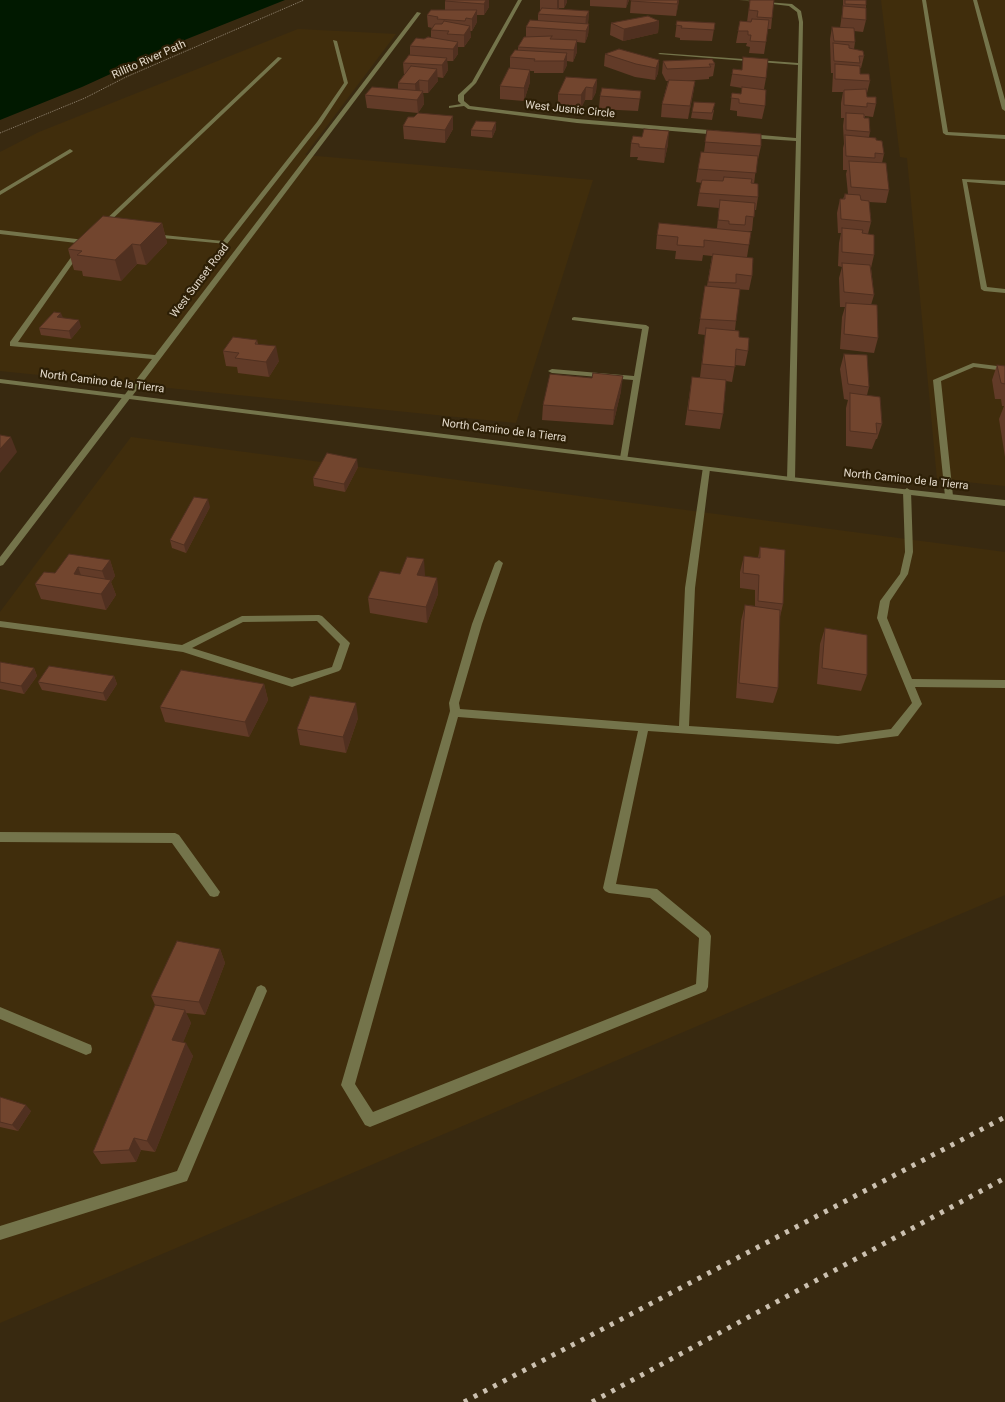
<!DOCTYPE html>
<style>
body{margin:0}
canvas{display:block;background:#382910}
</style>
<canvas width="1005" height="1402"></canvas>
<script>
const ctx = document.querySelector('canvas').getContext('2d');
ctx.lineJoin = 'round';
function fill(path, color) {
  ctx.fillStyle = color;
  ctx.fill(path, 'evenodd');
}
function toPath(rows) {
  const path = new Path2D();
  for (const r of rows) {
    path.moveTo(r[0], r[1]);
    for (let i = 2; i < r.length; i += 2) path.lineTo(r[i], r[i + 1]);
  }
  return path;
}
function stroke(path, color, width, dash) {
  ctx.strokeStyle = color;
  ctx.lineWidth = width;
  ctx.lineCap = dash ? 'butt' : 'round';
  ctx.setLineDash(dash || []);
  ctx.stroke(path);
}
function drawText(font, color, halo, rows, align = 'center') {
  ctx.font = font + ' Roboto,sans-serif';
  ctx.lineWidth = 4.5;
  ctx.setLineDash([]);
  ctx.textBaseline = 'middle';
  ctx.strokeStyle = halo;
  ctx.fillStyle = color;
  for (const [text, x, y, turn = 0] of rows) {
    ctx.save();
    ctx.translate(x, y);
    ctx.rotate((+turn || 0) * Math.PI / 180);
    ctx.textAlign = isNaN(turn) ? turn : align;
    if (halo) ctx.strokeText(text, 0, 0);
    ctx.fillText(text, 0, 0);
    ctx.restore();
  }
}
const built = toPath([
 [881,0,1005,0,1005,486,937,479,907,158,900,157],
 [298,29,396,34,305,155,593,180,516,423,0,371,0,152,39,132],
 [131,437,1005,552,1005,895,0,1323,0,612]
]);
const water = toPath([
 [0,0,285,0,187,39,82,87,0,120]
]);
const path = toPath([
 [0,133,85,98,126,77,304,0]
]);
const service = toPath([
 [922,0,926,0,948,132,1005,135,1005,139,946,135,943,133,922,0],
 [973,0,977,0,1005,100,1005,111,1002,109,973,0],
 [417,12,421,13,130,399,127,399,123,397,152,359,10,346,10,342,77,249,79,248,82,250,18,342,155,355,417,12],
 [333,40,337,41,348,83,321,124,227,244,151,237,150,236,153,234,223,241,317,122,344,83,333,40],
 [278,57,282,58,105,226,101,226,101,224,278,57],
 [70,149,73,151,72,152,0,195,0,191,70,149],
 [962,179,1005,181,1005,185,967,182,987,287,1005,289,1005,293,984,291,981,289,962,179],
 [0,230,85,240,88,242,85,244,0,234,0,230],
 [574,317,646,325,649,327,627,460,624,460,620,458,633,380,552,373,548,371,552,369,634,376,642,329,572,320,572,318,574,317],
 [973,363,1005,367,1005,371,974,367,941,381,953,496,949,499,945,496,933,380,973,363],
 [703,467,706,467,710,469,695,588,689,726,838,736,891,729,912,703,877,618,880,601,900,574,905,552,903,491,907,488,911,491,913,552,908,574,890,601,887,618,912,679,1005,680,1005,688,915,687,922,704,898,736,838,744,648,731,616,884,657,889,709,932,711,936,708,987,706,991,370,1127,365,1125,341,1085,450,711,449,703,472,624,495,563,499,560,503,563,482,624,459,703,460,709,679,726,685,588,703,467],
 [458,717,638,731,603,888,605,891,609,893,650,898,699,938,696,984,373,1112,355,1084,458,717],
 [319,615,322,616,350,643,341,669,339,671,292,687,183,652,0,627,0,621,182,645,242,616,319,615],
 [317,621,340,644,332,667,292,679,192,648,243,622,317,621],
 [0,832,175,833,179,835,220,892,218,896,214,897,210,896,172,843,0,842,0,832],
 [261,985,265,987,267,991,187,1181,0,1240,0,1226,177,1171,257,987,261,985],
 [0,1007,91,1045,92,1049,91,1053,86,1055,0,1019,0,1007]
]);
const minor = toPath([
 [518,0,522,0,476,83,464,95,464,101,470,106,577,119,720,131,723,133,720,135,577,123,468,109,464,106,449,108,449,106,461,104,458,101,458,95,472,82,518,0],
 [739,0,792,4,801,11,803,22,795,479,791,481,787,479,796,141,749,138,746,136,749,134,796,138,798,65,658,54,660,53,798,63,799,22,797,12,789,6,739,0],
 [124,395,127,395,131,397,3,565,0,566,0,557,124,395]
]);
const tertiary = toPath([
 [0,379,791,477,1005,500,1005,506,791,481,0,383,0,379]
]);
const rail = toPath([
 [464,1402,1005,1117],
 [592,1402,1005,1178]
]);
const wall = toPath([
 [446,0,489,0,489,7,484,15,477,15,477,22,472,31,470,31,471,37,464,47,458,47,458,54,453,61,447,61,448,70,443,78,437,77,438,81,428,93,423,93,424,104,418,113,367,108,365,95,398,89,398,83,404,75,403,63,410,55,410,46,431,37,431,30,432,28,428,27,427,15,445,10,445,1],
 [540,0,567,0,567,2,564,8,559,8,559,9,589,11,588,24,589,24,588,35,585,43,577,42,577,52,573,62,567,61,567,65,563,73,534,73,534,71,530,71,530,82,524,101,500,99,500,86,510,68,510,57,518,50,518,47,526,37,526,27,538,21,538,14,540,11],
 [590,0,629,0,626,8,590,6],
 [631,0,679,0,676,16,630,13],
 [750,0,772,18,771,29,768,29,764,54,749,53,750,47,746,46,747,43,736,43,740,21,747,22],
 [843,0,866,0,866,20,863,32,854,31,855,42,854,49,864,56,861,68,860,68,860,74,870,81,867,93,867,97,876,104,873,117,865,116,865,118,870,132,869,137,876,140,884,154,882,163,889,190,886,203,869,202,871,222,868,234,874,255,871,268,874,295,871,305,878,338,874,353,840,349,842,317,845,307,840,307,839,278,842,267,838,266,839,243,841,233,838,233,837,213,840,199,843,199,845,194,848,194,846,174,847,170,843,170,843,148,844,144,843,126,844,118,841,118,841,103,843,92,832,92,833,73,831,73,830,39,832,27,840,28,843,7],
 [659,21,658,33,623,41,610,35,611,23],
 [677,21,715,23,712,41,680,40,680,38,675,37],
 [605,54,659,60,658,73,655,80,635,77,604,66],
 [663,61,715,64,713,76,709,77,709,79,683,81,695,81,693,94,688,119,661,117,662,104,668,81,666,81,662,73],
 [733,69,766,78,764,89,765,106,762,119,737,116,737,111,730,110,732,93,741,94,742,88,730,86],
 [597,79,596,92,592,100,585,100,581,108,558,106,558,94],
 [641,91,638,111,599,109,600,96],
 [714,110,712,120,691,118,692,112],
 [453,116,453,129,445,143,404,139,403,126,414,117],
 [496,122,496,129,492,138,471,136,471,130],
 [707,130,761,146,758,159,757,159,754,184,758,197,756,210,754,210,752,231,744,231,751,232,747,257,752,276,749,290,735,289,736,321,735,330,748,351,745,366,735,365,732,382,726,381,723,414,720,429,685,425,692,377,700,377,705,335,698,334,705,286,707,286,712,256,703,255,702,261,675,259,676,251,656,249,657,235,717,228,719,208,697,206,699,193,702,183,696,182,698,169,704,152],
 [631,143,668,144,664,163,637,160,638,157,630,157],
 [162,223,167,243,146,265,137,264,121,281,83,276,82,271,74,270,68,249],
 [63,318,81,327,71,339,41,335,39,328],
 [257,340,258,344,279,361,269,377,238,373,237,367,226,366,223,351],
 [844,354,869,387,867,395,882,424,877,439,876,439,872,449,846,446,846,408,848,400,844,399,840,369],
 [997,365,1005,366,1005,457,999,419,1004,406,1002,406,1001,399,995,399,992,380],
 [592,378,621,391,613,425,542,420,543,405],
 [358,467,345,492,314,486,313,478],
 [210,507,186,553,172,548,170,540],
 [760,547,783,604,780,617,778,688,773,703,736,698,741,621,745,605,755,606,755,590,740,588,740,572,744,556,758,558],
 [110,560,115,576,111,582,116,595,106,610,41,599,35,584,55,573],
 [400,574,425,575,424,576,437,578,438,594,427,623,370,613,368,598],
 [825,628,867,675,861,691,817,684,820,644],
 [0,662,34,668,37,676,24,694,0,689],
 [114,676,117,684,106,701,42,690,38,682],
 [264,684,268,700,249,737,165,722,160,707],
 [358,718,346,753,300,745,297,729],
 [220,949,225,963,205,1015,186,1013,191,1023,183,1042,193,1056,155,1152,141,1150,136,1162,101,1164,93,1152,155,1005,151,996],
 [0,1097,31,1111,18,1131,0,1127]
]);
const shadedWall = toPath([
 [486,0,489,0,489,7,484,15,484,4],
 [557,0,559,0,559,8,557,12],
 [564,0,567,0,567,2,564,8],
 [627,0,629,0,626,8],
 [678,0,679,0,678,7,676,16],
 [477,10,477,22,472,31,472,19],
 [589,11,588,22,585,29,586,17],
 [659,21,658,33,623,41,624,29],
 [589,24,588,35,585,43,586,31],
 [470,26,471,37,464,47,464,35],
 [577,40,577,52,573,62,574,50],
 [458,42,458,54,453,61,453,49],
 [567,53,567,65,563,73,564,61],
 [447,58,448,70,443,78,442,65],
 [659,60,658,73,655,80,656,68],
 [437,69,438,81,428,93,428,81],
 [530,70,530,82,524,101,524,88],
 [597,79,596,92,592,100,593,88],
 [419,80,420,92,416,97,415,84],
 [695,81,693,94,688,119,690,106],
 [586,87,585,100,581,108,581,95],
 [423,91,424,104,418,113,417,100],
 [453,116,453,129,445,143,445,130],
 [496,122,496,129,492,138,492,131],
 [669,131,668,144,664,163,665,149],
 [162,223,167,243,146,265,140,245],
 [132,244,137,264,121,281,115,260],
 [61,313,64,320,57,317],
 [79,320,81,327,71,339,69,331],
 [276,346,279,361,269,377,266,362],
 [623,376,621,391,613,425,614,410],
 [11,437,17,452,0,473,0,449],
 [357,459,358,467,345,492,344,484],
 [208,499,210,507,186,553,184,545],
 [424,559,425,575,418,591,417,575],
 [110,560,115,576,111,582,116,595,106,610,101,594,107,584,102,571],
 [78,567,84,583,74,574],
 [437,578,438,594,427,623,426,607],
 [34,668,37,676,24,694,21,686],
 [114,676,117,684,106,701,103,693],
 [264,684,268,700,249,737,245,722],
 [356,703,358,718,346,753,343,737],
 [220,949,225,963,205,1015,199,1002],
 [185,1010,191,1023,179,1053,172,1040],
 [186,1043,193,1056,155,1152,147,1141],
 [26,1105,31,1111,18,1131,12,1125],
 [134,1138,141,1150,136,1162,129,1150]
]);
const building = toPath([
 [446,0,486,0,484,4,445,1,446,0],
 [631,0,678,0,677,4,631,1,631,0],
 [750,0,774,0,772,18,757,17,758,11,749,10,750,0],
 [845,0,866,0,866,5,845,4,845,0],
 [843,6,866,8,866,20,842,18,843,6],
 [542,8,589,11,586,17,538,14,542,8],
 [431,10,477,10,472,19,466,18,465,21,437,19,438,17,427,15,431,10],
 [648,16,659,21,624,29,611,23,648,16],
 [752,19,769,20,766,42,750,41,751,35,748,35,748,31,738,31,740,21,751,22,752,19],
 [530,20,589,24,586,31,526,27,530,20],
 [444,21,470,26,464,35,447,34,449,31,431,30,435,24,442,24,444,21],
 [677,21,715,23,714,30,681,28,682,26,676,25,677,21],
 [832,27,854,28,855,42,834,41,832,27],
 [552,36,550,39,577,40,574,50,518,47,524,37,552,36],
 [428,37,458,42,453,49,410,46,416,38,424,39,428,37],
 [833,43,849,45,849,48,863,51,864,56,859,56,860,63,834,61,833,43],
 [619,49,659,60,656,68,636,64,605,54,619,49],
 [515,50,567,53,564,61,534,61,535,59,510,57,515,50],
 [409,55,447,58,442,65,403,63,409,55],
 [743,57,768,59,766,78,732,74,733,69,742,70,743,57],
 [712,59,715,64,709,64,711,67,667,69,663,61,712,59],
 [835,64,860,66,860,74,869,74,870,81,835,79,835,64],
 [411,66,437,69,428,81,419,80,415,84,398,83,411,66],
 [509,68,530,70,524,88,500,86,509,68],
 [566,77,597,79,593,88,586,87,581,95,558,94,566,77],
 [669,80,695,81,690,106,662,104,669,80],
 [372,87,423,91,417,100,365,95,372,87],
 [742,87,766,90,765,106,739,103,739,99,731,98,732,93,741,94,742,87],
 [602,88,641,91,640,99,600,96,602,88],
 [866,89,867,97,876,97,876,104,867,103,867,107,844,105,844,90,866,89],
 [694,102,715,103,712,113,692,112,694,102],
 [418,113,453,116,445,130,403,126,408,117,414,117,418,113],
 [846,113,864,114,864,118,869,118,870,132,846,130,846,113],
 [476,121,496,122,492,131,471,130,476,121],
 [644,129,669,131,665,149,639,147,639,144,631,143,633,136,642,137,644,129],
 [707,130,761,134,761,146,705,142,707,130],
 [845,135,876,138,876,140,882,141,884,154,875,153,875,158,846,156,845,135],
 [701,152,758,156,756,173,698,169,701,152],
 [849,161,886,163,889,190,851,187,849,161],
 [724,177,752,179,751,183,758,184,758,197,699,193,702,180,723,181,724,177],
 [845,194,860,195,861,200,869,201,871,222,841,219,840,199,845,199,845,194],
 [720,200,755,203,754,217,746,216,745,225,729,224,729,221,718,220,720,200],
 [103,216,162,223,140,245,132,244,115,260,77,255,82,251,68,249,103,216],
 [659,223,751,232,749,245,704,240,704,247,677,245,678,237,657,235,659,223],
 [842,228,863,230,862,233,874,235,874,255,842,252,842,228],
 [713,254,753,258,752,276,736,274,736,283,708,282,713,254],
 [842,263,870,265,874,295,844,292,842,263],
 [705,286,740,289,736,321,700,319,705,286],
 [846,303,877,305,878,338,844,334,846,303],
 [54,312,61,313,57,317,79,320,69,331,39,328,54,312],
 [706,328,739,331,739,337,749,338,748,351,736,349,735,367,702,364,706,328],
 [233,337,257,340,255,344,276,346,266,362,235,358,239,353,223,351,233,337],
 [844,354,867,355,869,387,848,384,844,354],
 [997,365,1005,366,1005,384,1001,383,997,365],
 [593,373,623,376,614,410,543,405,550,374,592,378,593,373],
 [692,377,726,380,723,414,688,410,692,377],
 [850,393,880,397,882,424,876,423,877,434,850,431,850,393],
 [0,435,11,437,0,449,0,435],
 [327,453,357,459,344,484,313,478,327,453],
 [194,497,208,499,184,545,170,540,194,497],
 [760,547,785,550,783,604,758,601,759,575,743,573,744,556,760,558,760,547],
 [69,554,110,560,102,571,78,567,74,574,111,580,101,594,35,584,44,572,55,573,69,554],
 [407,557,424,559,417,575,437,578,426,607,368,598,380,571,400,574,407,557],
 [745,605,780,610,778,688,739,683,745,605],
 [825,628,867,635,867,675,822,668,825,628],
 [0,662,34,668,21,686,0,682,0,662],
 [49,666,114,676,103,693,38,682,49,666],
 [181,670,264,684,245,722,160,707,181,670],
 [310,696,356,703,343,737,297,729,310,696],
 [177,941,220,949,199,1002,151,996,177,941],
 [155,1005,185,1010,172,1040,186,1043,147,1141,134,1138,129,1150,93,1152,155,1005],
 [0,1097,26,1105,12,1125,0,1122,0,1097]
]);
const farStreetnames = [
 ["Rillito River Path",149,60,-24],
 ["West Jusnic Circle",570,110,6],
 ["West Sunset Road",200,281,-53],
 ["North Camino de la Tierra",102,382,7],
 ["North Camino de la Tierra",504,431,7],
 ["North Camino de la Tierra",906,480,6]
];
fill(built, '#402d0c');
fill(water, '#011900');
stroke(path, '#938673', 1, [1, 1]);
fill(service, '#74744b');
fill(minor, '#74744b');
fill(tertiary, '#74744b');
stroke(rail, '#cbc0b0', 5, [4, 7]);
fill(wall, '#623b28');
fill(shadedWall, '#503020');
fill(building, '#72452e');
stroke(building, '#503020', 1);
drawText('11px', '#e3d9ca', '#2d1f06', farStreetnames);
</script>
